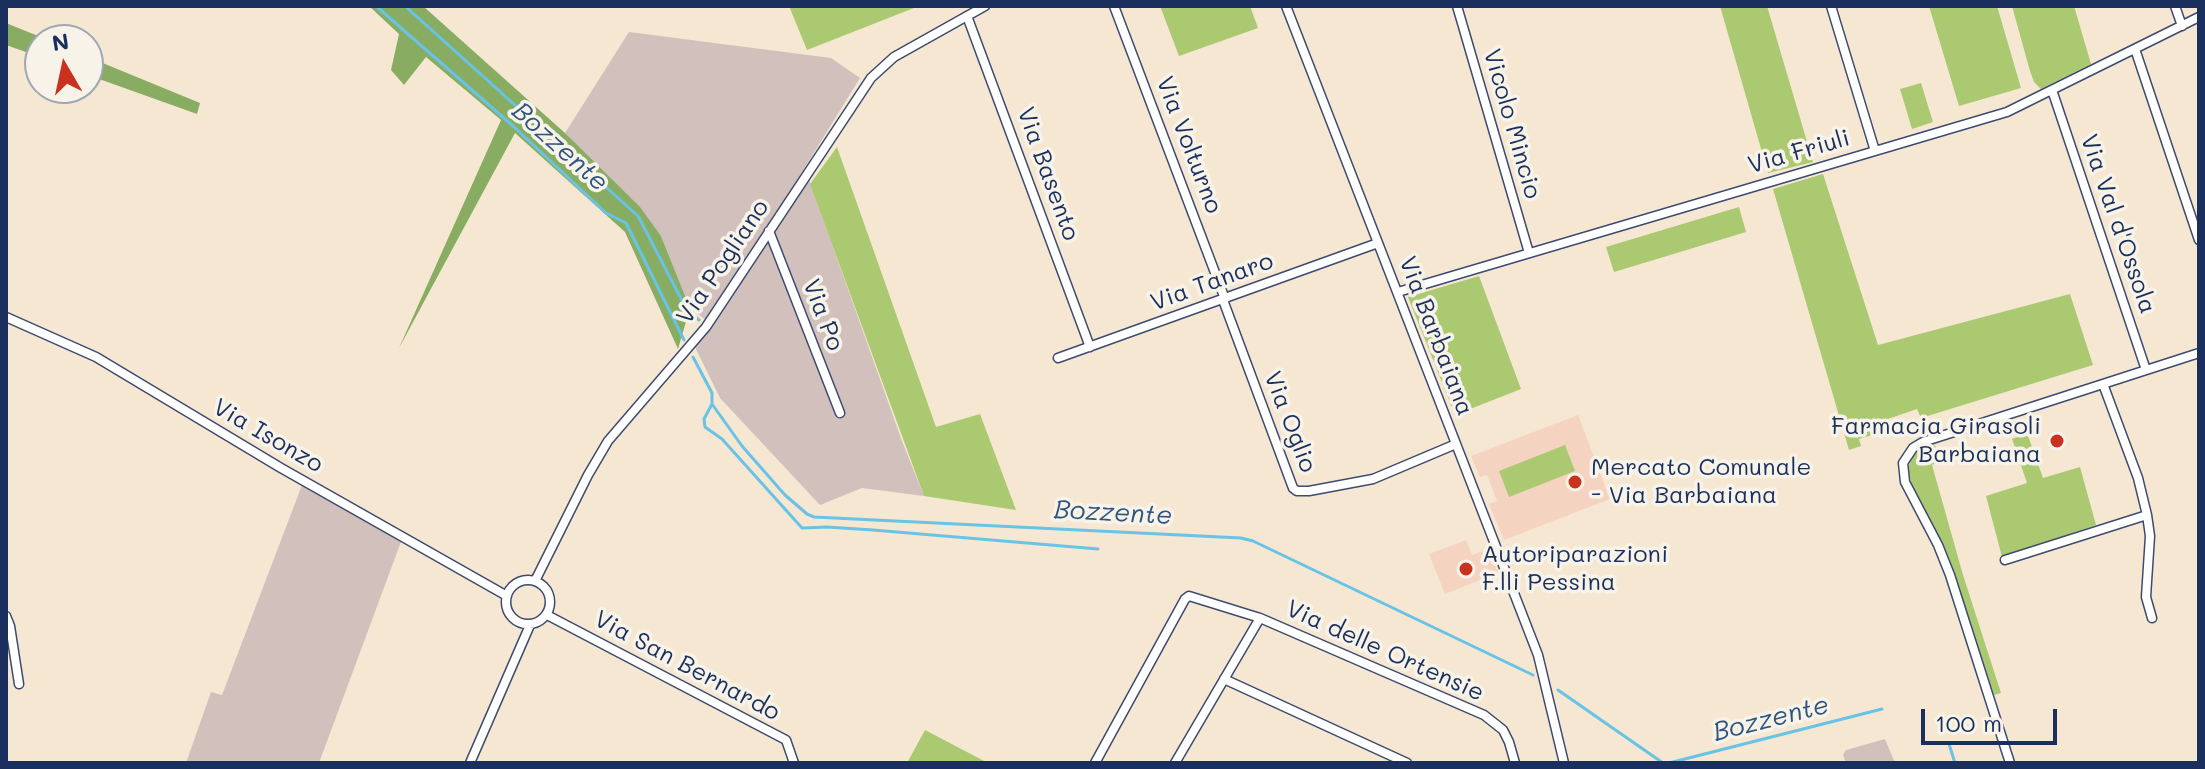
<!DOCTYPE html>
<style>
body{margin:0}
#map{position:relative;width:2205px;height:769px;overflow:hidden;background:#f5e7d2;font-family:Mali,sans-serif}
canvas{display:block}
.frame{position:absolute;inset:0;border:8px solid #1b2f5e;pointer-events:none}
.north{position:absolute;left:24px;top:24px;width:80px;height:80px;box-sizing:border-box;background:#f7f3e8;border:2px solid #9fa5b1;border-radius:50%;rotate:351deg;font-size:22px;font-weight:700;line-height:32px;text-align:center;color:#1b2f5e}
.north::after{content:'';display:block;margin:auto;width:28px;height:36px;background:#c8321e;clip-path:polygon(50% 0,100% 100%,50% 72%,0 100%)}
.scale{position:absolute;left:1921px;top:709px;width:136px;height:36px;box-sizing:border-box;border:4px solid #1b2f5e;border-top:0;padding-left:10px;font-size:24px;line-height:28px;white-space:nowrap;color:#1b2f5e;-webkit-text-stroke:6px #f7f3e8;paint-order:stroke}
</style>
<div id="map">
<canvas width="2205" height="769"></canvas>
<div class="frame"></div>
<div class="north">N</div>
<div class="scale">100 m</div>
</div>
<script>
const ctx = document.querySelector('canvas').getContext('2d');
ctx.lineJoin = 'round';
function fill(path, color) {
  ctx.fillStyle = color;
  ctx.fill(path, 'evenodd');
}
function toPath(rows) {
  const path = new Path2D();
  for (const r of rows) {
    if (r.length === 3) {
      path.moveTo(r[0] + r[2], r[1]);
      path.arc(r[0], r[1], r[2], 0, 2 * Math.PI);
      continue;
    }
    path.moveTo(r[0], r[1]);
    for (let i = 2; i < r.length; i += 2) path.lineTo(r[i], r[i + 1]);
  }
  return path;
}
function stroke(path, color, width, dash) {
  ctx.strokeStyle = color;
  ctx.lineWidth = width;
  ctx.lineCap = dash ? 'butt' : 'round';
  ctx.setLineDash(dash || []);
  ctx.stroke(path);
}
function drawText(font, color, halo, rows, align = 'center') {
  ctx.font = font + ' Mali,sans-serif';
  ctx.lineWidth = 7;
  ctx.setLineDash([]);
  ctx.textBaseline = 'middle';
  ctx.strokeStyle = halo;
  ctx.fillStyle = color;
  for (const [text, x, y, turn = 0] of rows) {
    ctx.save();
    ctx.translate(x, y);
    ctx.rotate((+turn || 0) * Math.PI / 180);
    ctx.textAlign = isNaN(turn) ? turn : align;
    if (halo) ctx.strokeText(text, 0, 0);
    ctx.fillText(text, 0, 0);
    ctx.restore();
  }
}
const built = toPath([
 [1578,415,1610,499,1504,540,1489,504,1497,501,1487,475,1480,477,1471,456],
 [1466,540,1472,555,1483,551,1490,553,1498,573,1445,594,1429,554]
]);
const industrial = toPath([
 [629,32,831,58,860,78,768,227,706,320,690,308,661,236,565,133],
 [808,177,902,441,924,496,862,488,820,505,720,398,695,347,771,238],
 [302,485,402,539,319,763,186,763,211,692,222,695],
 [1885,739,1895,763,1846,763,1843,755,1846,750]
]);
const green = toPath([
 [789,6,919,6,807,50],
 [1160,6,1250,6,1258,28,1179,56],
 [1720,6,1767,6,1813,162,1768,173],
 [1929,6,1997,6,2021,88,1959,106],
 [2012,6,2074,6,2091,64,2041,89,2034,82,2030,71],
 [1921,83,1933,122,1912,129,1900,89],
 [837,147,936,427,980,414,1016,510,924,496,810,184],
 [1823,174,1878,345,2070,294,2093,365,1921,418,1917,409,1870,425,1872,435,1859,439,1861,446,1849,450,1773,189],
 [1739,207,1746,232,1614,272,1606,247],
 [1479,276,1521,389,1455,415,1408,297],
 [2027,433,2043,478,2080,467,2096,525,2002,557,1986,496,2027,483,2012,439],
 [1565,445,1575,471,1509,497,1499,471],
 [1935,445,1939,462,1932,465,1963,575,2001,693,1994,695,1949,558,1912,486,1908,470,1911,457,1919,449],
 [925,730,988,763,907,763]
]);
const forest = toPath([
 [369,6,423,6,565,133,640,207,661,236,690,308,678,349,625,232,515,133,399,348,501,120,426,57,404,85,391,70,399,34],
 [6,23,48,40,40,40,40,57,6,45],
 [88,57,200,103,197,114,88,75]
]);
const stream = toPath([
 [376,6,513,126,606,213,626,223,684,340],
 [405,6,638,216,687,310,699,320],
 [693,357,712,393,712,404,742,446,785,495,807,514,814,517,1241,538,1253,541,1533,675],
 [712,404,704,419,705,427,722,439,802,528,827,527,873,530,1098,549],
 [1558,690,1663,763],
 [1949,744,1955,763],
 [1669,763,1882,709]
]);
const minor = toPath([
 [1114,6,1225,299],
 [1286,6,1538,655,1564,763],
 [1457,6,1529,253],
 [1831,6,1875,151],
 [2175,6,2182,26],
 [967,16,1090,347],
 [2135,49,2199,240],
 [2052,90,2146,370],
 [769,231,840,413],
 [1398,292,2007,112,2199,17],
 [1223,300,1293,488,1297,491,1309,491,1373,479,1456,444],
 [6,317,96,357,281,468,507,596],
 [1058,358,1378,243],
 [2103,384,2138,478,2147,515,2150,536,2146,597,2152,618],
 [2005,560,2147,515],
 [528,602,22],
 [535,581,588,475,608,441,706,327,871,78,894,57,985,6],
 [547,615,786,740,794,763],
 [6,616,10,626,19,684],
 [1224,679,1407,763],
 [470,763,530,625],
 [1095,763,1185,599,1189,596,1260,618,1484,715,1503,730,1509,742,1515,763],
 [1175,763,1260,618],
 [2010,763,1950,575,1938,545,1905,482,1903,463,1913,448,1923,442,2199,353]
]);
const markers = [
 [2057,441,8,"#c8321e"],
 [1575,482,8,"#c8321e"],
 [1466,569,8,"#c8321e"]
];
const streetNames = [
 ["Vicolo Mincio",1512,124,74],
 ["Via Volturno",1189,145,69],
 ["Via Friuli",1799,152,-16],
 ["Via Basento",1048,174,70],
 ["Via Val d'Ossola",2118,224,71],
 ["Via Pogliano",723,262,-56],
 ["Via Tanaro",1212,282,-20],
 ["Via Po",823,315,69],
 ["Via Barbaiana",1436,336,69],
 ["Via Oglio",1290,422,69],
 ["Via Isonzo",268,436,30],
 ["Via delle Ortensie",1385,651,24],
 ["Via San Bernardo",687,666,28]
];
const poiNames = [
 ["Farmacia Girasoli",2041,427,"right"],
 ["Barbaiana",2041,455,"right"],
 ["Mercato Comunale",1591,468],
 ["- Via Barbaiana",1591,496],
 ["Autoriparazioni",1482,555],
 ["F.lli Pessina",1482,583]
];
const waterNames = [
 ["Bozzente",560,147,42],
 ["Bozzente",1113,513,3],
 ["Bozzente",1771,719,-14]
];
fill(built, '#f5d3c1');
fill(industrial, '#d1c0bc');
fill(green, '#abc970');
fill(forest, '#88ad62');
stroke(stream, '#68c3e6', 3);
stroke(minor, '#3c4b6f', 11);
stroke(minor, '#fff', 8);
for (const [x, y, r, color] of markers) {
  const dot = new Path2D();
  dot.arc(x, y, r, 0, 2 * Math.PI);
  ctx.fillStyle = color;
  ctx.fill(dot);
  stroke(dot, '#f7f3e8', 3);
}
drawText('24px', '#1b2f5e', '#f7f3e8', streetNames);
drawText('24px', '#1b2f5e', '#f7f3e8', poiNames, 'left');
drawText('italic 26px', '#2e5480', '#f7f3e8', waterNames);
</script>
